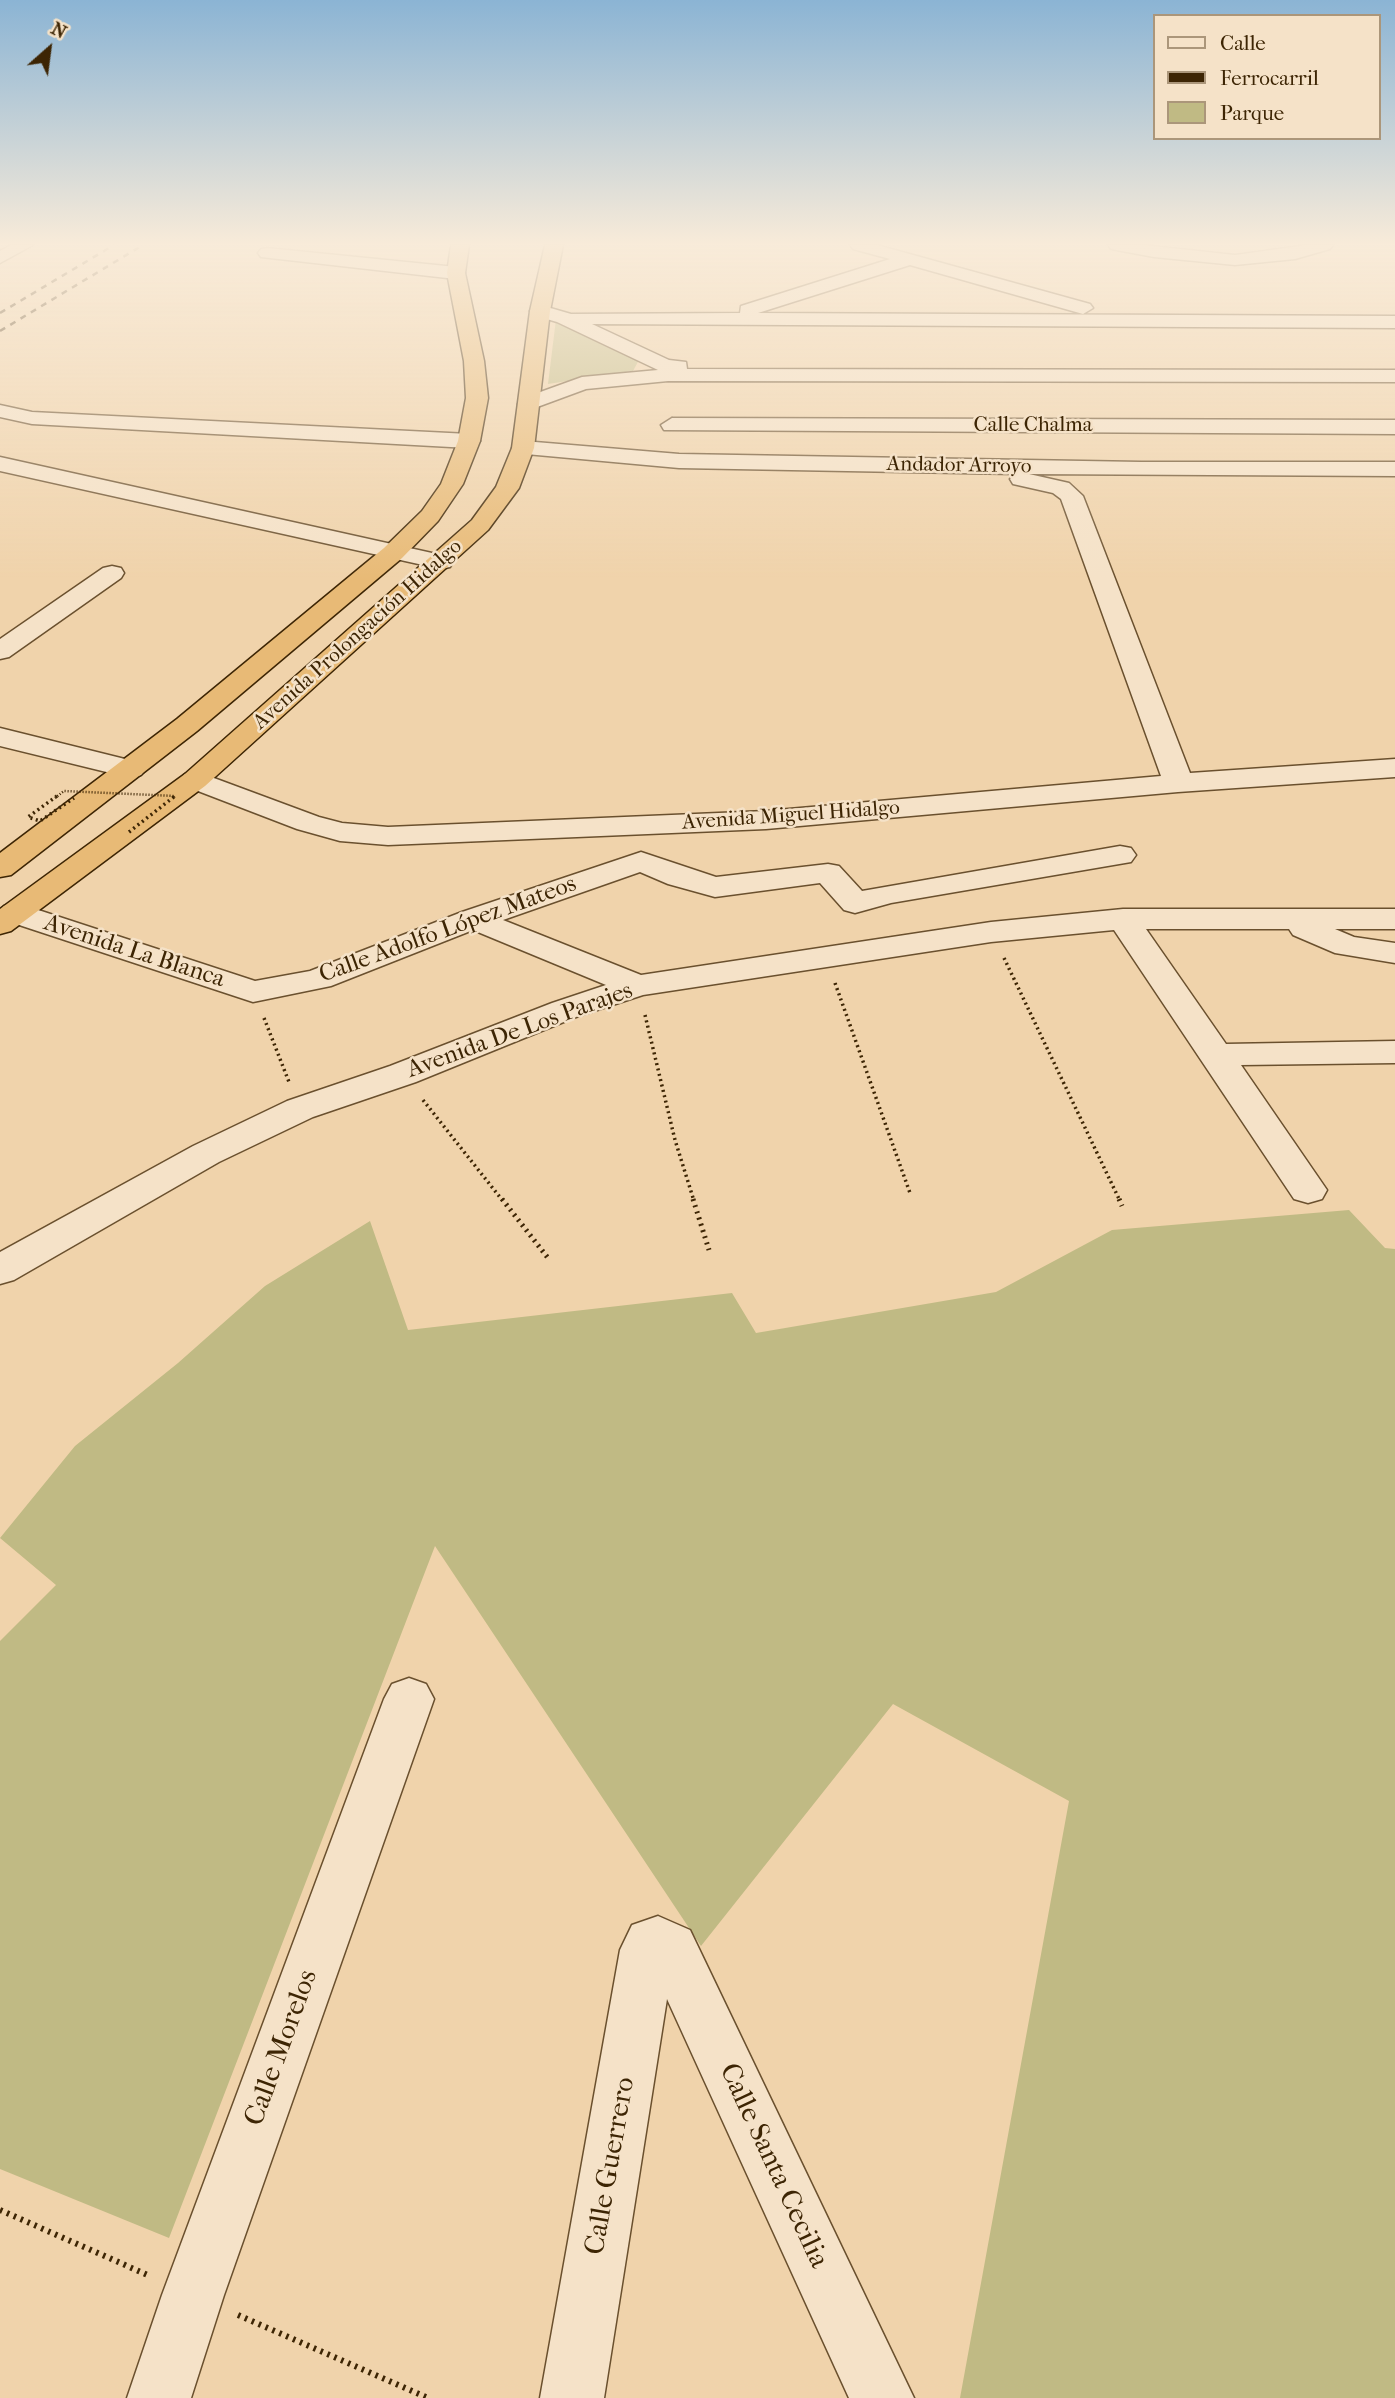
<!DOCTYPE html>
<meta charset="utf-8">
<style>
body{margin:0}
#map{position:relative;width:1395px;height:2398px;overflow:hidden;background:#f0d3ab;font-family:"IM FELL French Canon",serif}
canvas{display:block}
.legend{position:absolute;left:1153px;top:14px;width:228px;height:126px;box-sizing:border-box;background:#f5e2c8;border:2px solid #ab967a;margin:0;padding:9px 12px;list-style:none;font-size:21px;color:#3d2504}
.legend li{display:flex;align-items:center;gap:14px;height:35px}
.legend b{width:35px;border:2px solid #ab967a}
.north{position:absolute;left:14px;top:14px;width:70px;height:70px;-webkit-text-stroke:5px #f5e2c8;paint-order:stroke;rotate:28deg;font-size:19px;font-weight:700;line-height:28px;text-align:center;color:#3d2504}
.north::after{content:'';display:block;margin:auto;width:24px;height:32px;background:#3d2504;clip-path:polygon(50% 0,100% 100%,50% 72%,0 100%)}
</style>
<div id="map">
<canvas width="1395" height="2398"></canvas>
<ul class="legend">
<li><b style="height:9px;background:#f5e2c8"></b>Calle</li>
<li><b style="height:9px;background:#3d2504"></b>Ferrocarril</li>
<li><b style="height:19px;background:#c0ba84"></b>Parque</li>
</ul>
<div class="north">N</div>
</div>
<script>
const ctx = document.querySelector('canvas').getContext('2d');
ctx.lineJoin = 'round';
function fill(path, color) {
  ctx.fillStyle = color;
  ctx.fill(path, 'evenodd');
}
function toPath(rows) {
  const path = new Path2D();
  for (const r of rows) {
    path.moveTo(r[0], r[1]);
    for (let i = 2; i < r.length; i += 2) path.lineTo(r[i], r[i + 1]);
  }
  return path;
}
function stroke(path, color, width, dash) {
  ctx.strokeStyle = color;
  ctx.lineWidth = width;
  ctx.lineCap = dash ? 'butt' : 'round';
  ctx.setLineDash(dash || []);
  ctx.stroke(path);
}
function drawText(font, color, halo, rows, align = 'center') {
  ctx.font = font + ' "IM FELL French Canon",serif';
  ctx.lineWidth = 5;
  ctx.setLineDash([]);
  ctx.textBaseline = 'middle';
  ctx.strokeStyle = halo;
  ctx.fillStyle = color;
  for (const [text, x, y, turn = 0] of rows) {
    ctx.save();
    ctx.translate(x, y);
    ctx.rotate((+turn || 0) * Math.PI / 180);
    ctx.textAlign = isNaN(turn) ? turn : align;
    if (halo) ctx.strokeText(text, 0, 0);
    ctx.fillText(text, 0, 0);
    ctx.restore();
  }
}
const green = toPath([
 [556,319,639,360,633,371,548,384],
 [1349,1210,1385,1248,1395,1249,1395,2398,960,2398,1069,1801,893,1704,701,1946,435,1546,169,2238,0,2169,0,1641,56,1585,0,1538,75,1446,178,1363,265,1286,370,1221,408,1330,732,1293,756,1333,996,1292,1112,1230]
]);
const pathFar2 = toPath([
 [1004,958,1120,1201],
 [835,983,910,1193],
 [645,1015,675,1140,694,1201],
 [264,1018,289,1082],
 [423,1100,503,1201]
]);
const pathFar1 = toPath([
 [502,1199,548,1258],
 [693,1199,709,1250],
 [1119,1199,1122,1206]
]);
const path = toPath([
 [0,2210,150,2276],
 [238,2315,428,2398]
]);
const minor = toPath([
 [11,245,33,245,0,263,0,251,11,245],
 [850,245,877,245,1090,304,1093,308,1083,314,910,265,758,313,1395,316,1395,328,592,324,669,360,686,362,687,369,1395,370,1395,382,668,381,586,389,529,410,518,404,521,399,582,377,658,370,557,322,533,315,530,311,533,307,540,305,571,314,740,313,741,306,890,259,853,249,850,245],
 [1108,245,1143,245,1235,255,1307,245,1333,245,1330,249,1295,259,1235,265,1154,257,1111,249,1108,245],
 [267,248,456,267,465,273,456,279,261,257,258,253,261,249,267,248],
 [0,405,32,412,469,434,480,441,469,448,32,424,0,417,0,405],
 [672,418,1395,420,1395,434,664,430,661,425,672,418],
 [523,441,679,454,1141,462,1395,462,1395,476,1029,474,1069,483,1083,496,1190,773,1395,759,1395,777,1178,792,766,829,388,845,340,841,297,829,185,786,180,780,185,774,195,771,319,817,342,823,388,827,766,811,1161,776,1061,499,1053,493,1013,484,1010,479,1015,474,679,468,515,453,512,448,523,441],
 [0,457,450,557,453,562,450,567,441,569,0,471,0,457],
 [112,566,121,568,124,573,121,578,9,657,0,659,0,639,103,568,112,566],
 [0,728,141,763,146,769,141,775,131,778,0,746,0,728],
 [1120,846,1131,848,1136,855,1131,862,891,903,855,913,844,910,820,883,715,897,668,884,640,872,503,920,641,975,991,922,1123,909,1395,909,1395,929,1335,929,1354,937,1395,943,1395,963,1335,953,1293,935,1289,929,1146,929,1226,1044,1395,1041,1395,1063,1241,1065,1327,1190,1322,1199,1308,1203,1294,1199,1114,930,991,942,643,995,576,1017,416,1082,313,1117,219,1162,14,1280,0,1284,0,1252,193,1146,287,1101,390,1066,552,1003,606,985,473,930,331,986,253,1002,4,920,0,911,4,906,15,903,26,906,255,981,310,971,462,912,641,852,716,877,828,864,839,866,862,891,1120,846],
 [409,1678,426,1684,434,1699,224,2295,191,2398,127,2398,162,2295,384,1699,392,1684,409,1678],
 [658,1916,690,1930,914,2398,849,2398,667,1999,604,2398,540,2398,620,1950,632,1925,658,1916]
]);
const highway = toPath([
 [451,245,469,245,465,273,484,361,488,398,480,441,463,484,438,521,402,558,197,731,11,875,0,877,0,853,177,719,384,548,422,511,441,484,458,441,466,398,464,361,447,273,451,245],
 [545,245,563,245,550,311,534,448,519,488,488,530,205,786,11,931,0,934,0,909,185,774,472,520,496,487,512,448,530,311,545,245]
]);
const rail = toPath([
 [0,313,114,245],
 [0,331,143,245]
]);
const pathBridgeFar1 = toPath([
 [55,798,64,791,175,796,173,798]
]);
const pathBridge = toPath([
 [57,796,28,817,40,821,74,798],
 [129,832,175,796]
]);
const farStreetnames = [
 ["Calle Chalma",1033,426],
 ["Andador Arroyo",959,466,1],
 ["Avenida Prolongación Hidalgo",358,635,-42],
 ["Avenida Miguel Hidalgo",791,816,-4]
];
const streetNames = [
 ["Calle Adolfo López Mateos",448,930,-20],
 ["Avenida La Blanca",134,952,18],
 ["Avenida De Los Parajes",520,1031,-20]
];
const nearStreetnames = [
 ["Calle Morelos",282,2048,-70],
 ["Calle Guerrero",611,2166,-80],
 ["Calle Santa Cecilia",773,2166,65]
];
fill(green, '#c0ba84');
stroke(minor, '#6a502e', 3);
stroke(highway, '#3d2504', 3);
stroke(pathFar2, '#3d2504', 3.5, [2, 3.5]);
stroke(pathFar1, '#3d2504', 5, [2, 4.5]);
stroke(path, '#3d2504', 6, [2.5, 5]);
fill(minor, '#f5e2c8');
fill(highway, '#e8ba76');
stroke(rail, '#3d2504', 2.5, [6, 6]);
stroke(pathBridgeFar1, '#3d2504', 2.5, [1, 2]);
stroke(pathBridge, '#3d2504', 3.5, [2, 3.5]);
const sky = ctx.createLinearGradient(0, 0, 0, 580);
sky.addColorStop(0, '#8bb4d4');
sky.addColorStop(0.42, '#f8ebd9');
sky.addColorStop(1, '#f8ebd900');
ctx.fillStyle = sky;
ctx.fillRect(0, 0, 1395, 580);
drawText('21px', '#3d2504', '#f5e2c8', farStreetnames);
drawText('24px', '#3d2504', '#f5e2c8', streetNames);
drawText('28px', '#3d2504', '#f5e2c8', nearStreetnames);
</script>
